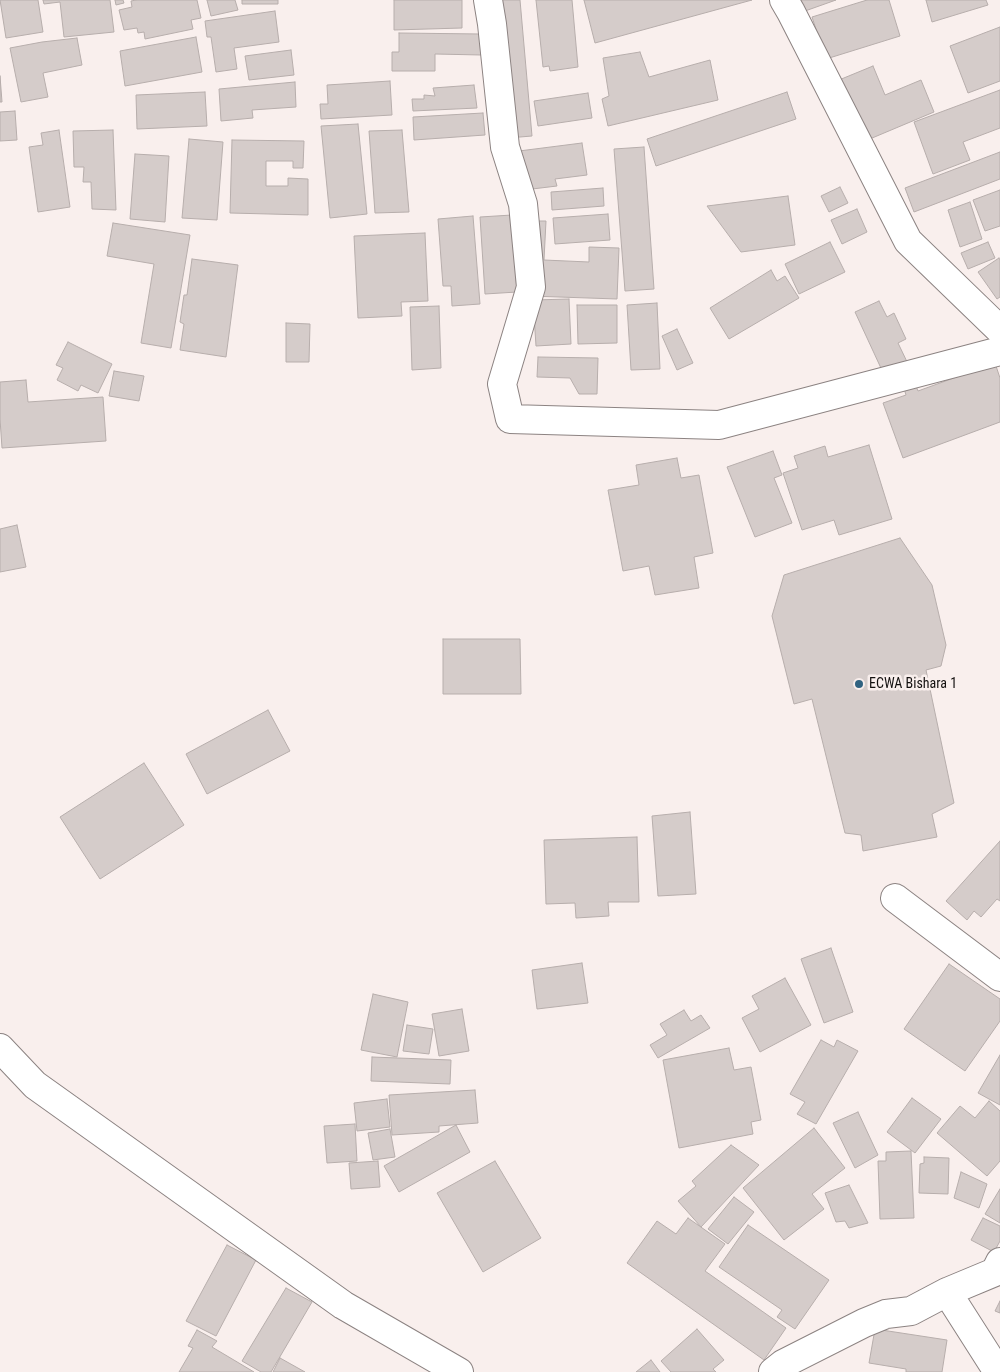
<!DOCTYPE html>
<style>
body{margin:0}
canvas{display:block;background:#f9efed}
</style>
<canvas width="1000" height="1372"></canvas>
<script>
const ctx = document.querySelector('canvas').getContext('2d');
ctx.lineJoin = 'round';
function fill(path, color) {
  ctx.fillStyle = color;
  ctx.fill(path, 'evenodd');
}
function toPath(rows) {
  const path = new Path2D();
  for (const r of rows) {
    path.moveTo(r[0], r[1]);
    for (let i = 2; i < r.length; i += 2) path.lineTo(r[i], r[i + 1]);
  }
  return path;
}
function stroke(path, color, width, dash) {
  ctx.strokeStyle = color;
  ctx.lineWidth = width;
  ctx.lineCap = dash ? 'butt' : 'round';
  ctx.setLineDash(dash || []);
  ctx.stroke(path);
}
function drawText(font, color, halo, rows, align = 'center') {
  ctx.font = font + ' "Roboto Condensed",sans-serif';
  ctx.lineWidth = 5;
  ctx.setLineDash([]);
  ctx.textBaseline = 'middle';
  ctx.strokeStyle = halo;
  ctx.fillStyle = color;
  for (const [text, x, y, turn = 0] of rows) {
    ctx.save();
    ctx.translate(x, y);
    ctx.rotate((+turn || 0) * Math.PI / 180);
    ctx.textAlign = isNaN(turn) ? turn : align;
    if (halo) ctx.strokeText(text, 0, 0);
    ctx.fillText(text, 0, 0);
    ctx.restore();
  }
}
const building = toPath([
 [0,0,38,0,43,32,6,38,0,0],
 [43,0,110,0,114,32,64,37,60,2,44,4,43,0],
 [115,0,123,0,124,3,116,5,115,0],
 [136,0,197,0,201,18,191,20,193,29,145,39,144,32,138,33,137,28,124,30,119,10,132,7,131,1,136,0],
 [207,0,235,0,238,10,211,16,207,0],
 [242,0,278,0,278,4,242,4,242,0],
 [394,0,462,0,462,28,394,30,394,0],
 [495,0,520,0,532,136,508,138,495,0],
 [536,0,572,0,578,67,550,71,549,66,543,67,536,0],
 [584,0,752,0,595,43,584,0],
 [801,0,836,0,805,11,801,0],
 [867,0,889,0,900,36,826,59,812,17,867,0],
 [926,0,986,0,988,5,932,22,926,0],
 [275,11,279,42,234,48,237,69,216,72,211,37,207,37,205,21,275,11],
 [1000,27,1000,81,968,93,950,46,1000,27],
 [399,33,481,34,481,55,435,54,435,71,392,71,392,52,399,52,399,33],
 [196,37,202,72,125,86,120,51,196,37],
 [77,38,82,65,43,73,48,97,21,102,10,48,42,42,77,38],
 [291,50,294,75,249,80,245,56,291,50],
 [640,52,649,77,710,60,718,100,608,126,602,99,609,96,603,58,640,52],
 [873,66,885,95,921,80,934,112,865,141,839,80,873,66],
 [0,76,2,102,0,102,0,76],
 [390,81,392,115,321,119,320,104,328,104,327,85,390,81],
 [295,82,296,107,252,110,253,118,221,121,219,89,295,82],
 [474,85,477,108,413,111,412,99,424,99,424,95,435,96,433,88,474,85],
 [1000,90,1000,128,963,142,970,160,933,174,914,122,1000,90],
 [205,92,207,126,137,129,136,95,205,92],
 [787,92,796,119,656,166,647,139,787,92],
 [588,93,592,118,538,126,534,101,588,93],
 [15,111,17,140,0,141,0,112,15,111],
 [483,113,485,135,414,140,413,117,483,113],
 [358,124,367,214,330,218,321,126,358,124],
 [59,130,70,207,38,212,29,147,43,145,41,133,59,130],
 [113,130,116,210,92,209,91,182,83,182,84,167,74,167,73,131,113,130],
 [402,130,409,212,375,213,369,131,402,130],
 [189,139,223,142,217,220,182,218,189,139],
 [232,140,304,141,303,168,293,168,293,161,266,161,266,186,288,186,288,178,308,179,308,215,230,213,232,140],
 [582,143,587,175,555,179,557,186,524,190,519,151,582,143],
 [644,147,654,289,625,291,614,149,644,147],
 [1000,152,1000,179,914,212,905,188,1000,152],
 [135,154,169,156,165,222,130,219,135,154],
 [840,187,848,203,829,212,821,196,840,187],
 [603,188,604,206,552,210,551,192,603,188],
 [1000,190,1000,226,985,231,973,200,1000,190],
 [788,196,795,245,741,252,707,206,788,196],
 [970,202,982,239,960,247,948,210,970,202],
 [857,209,867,232,842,244,831,220,857,209],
 [608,214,610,240,555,244,553,218,608,214],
 [512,215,517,292,485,294,480,217,512,215],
 [473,216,480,304,452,306,451,286,443,286,438,219,473,216],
 [532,221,546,221,544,260,589,262,589,247,619,248,617,299,530,296,532,221],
 [113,223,190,235,171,348,141,343,154,264,107,256,113,223],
 [425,233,428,301,401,302,402,316,358,318,354,236,425,233],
 [830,242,845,272,799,294,785,264,830,242],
 [988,242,995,258,968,269,961,253,988,242],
 [999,258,1000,260,1000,297,997,299,978,272,999,258],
 [192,259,238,265,226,357,180,350,184,324,180,322,184,295,187,295,192,259],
 [771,270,777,281,785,276,799,298,729,339,710,308,771,270],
 [569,299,571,344,536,346,533,300,569,299],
 [879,301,887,317,894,313,906,339,898,343,910,368,886,379,855,312,879,301],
 [657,303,660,369,631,370,627,305,657,303],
 [577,305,617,305,617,343,578,344,577,305],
 [439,306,441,368,412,370,410,307,439,306],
 [286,323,310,324,309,362,286,362,286,323],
 [677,329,693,363,677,370,662,336,677,329],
 [68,342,112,364,98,393,81,385,78,391,57,380,63,368,56,365,68,342],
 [538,357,598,358,597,394,579,394,570,378,537,377,538,357],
 [995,363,1000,378,1000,422,903,458,883,403,906,395,903,385,914,381,918,391,995,363],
 [114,371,144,376,139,401,109,396,114,371],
 [26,380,28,402,103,397,106,441,2,448,0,419,0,382,26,380],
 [869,445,892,519,839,535,834,520,802,530,783,473,798,468,794,456,825,446,828,457,869,445],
 [773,451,782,475,774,478,792,523,755,537,727,467,773,451],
 [677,458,681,478,699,475,713,553,694,557,699,588,655,595,649,566,623,571,608,490,639,485,636,465,677,458],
 [17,525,26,567,0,572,0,529,17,525],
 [900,538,932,585,946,645,941,666,926,670,954,803,932,814,937,837,863,851,861,835,845,833,812,699,794,704,772,616,784,575,900,538],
 [443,639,520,639,521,694,443,694,443,639],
 [268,710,290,751,207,794,186,754,268,710],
 [144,763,184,825,100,879,60,817,144,763],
 [690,812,696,894,658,896,652,816,690,812],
 [637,837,639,902,608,902,609,916,576,918,575,903,546,904,544,840,637,837],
 [1000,841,1000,901,997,899,981,917,974,911,967,920,946,901,1000,841],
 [831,948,853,1012,824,1023,801,959,831,948],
 [582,963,588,1003,537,1009,532,970,582,963],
 [949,964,1000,999,1000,1021,965,1071,904,1029,949,964],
 [785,978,811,1025,760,1052,742,1018,759,1009,752,996,785,978],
 [373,994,408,1002,397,1057,361,1050,373,994],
 [462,1009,469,1051,439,1056,432,1014,462,1009],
 [684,1010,691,1021,701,1015,710,1028,658,1058,650,1045,667,1035,660,1024,684,1010],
 [407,1025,433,1029,429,1054,403,1051,407,1025],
 [821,1040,834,1047,837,1040,858,1051,816,1124,797,1114,805,1102,790,1094,821,1040],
 [729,1048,734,1070,751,1067,761,1120,751,1122,753,1134,679,1148,663,1060,729,1048],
 [1000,1055,1000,1105,978,1093,1000,1055],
 [372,1057,451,1060,450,1084,371,1081,372,1057],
 [475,1090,478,1123,439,1126,439,1132,392,1135,389,1095,475,1090],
 [912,1098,941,1119,915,1153,887,1132,912,1098],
 [387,1099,390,1127,357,1131,354,1103,387,1099],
 [989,1101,1000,1111,1000,1161,987,1176,937,1133,960,1106,975,1118,989,1101],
 [858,1112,878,1155,855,1168,833,1123,858,1112],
 [355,1124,357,1161,327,1163,324,1126,355,1124],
 [456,1125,470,1152,399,1192,384,1166,456,1125],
 [814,1128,845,1168,812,1194,824,1209,784,1240,743,1188,814,1128],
 [390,1129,395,1157,373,1160,368,1133,390,1129],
 [731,1145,759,1165,701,1227,678,1201,696,1186,692,1181,731,1145],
 [911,1151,914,1218,880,1219,878,1161,886,1161,886,1152,911,1151],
 [924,1157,949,1158,948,1194,919,1193,920,1164,924,1163,924,1157],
 [378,1161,380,1187,351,1189,349,1163,378,1161],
 [495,1161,541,1238,483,1272,437,1193,495,1161],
 [961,1172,987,1184,979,1208,954,1198,961,1172],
 [849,1185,868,1223,849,1228,845,1221,836,1222,825,1193,849,1185],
 [1000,1189,1000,1223,985,1214,1000,1189],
 [734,1197,754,1212,728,1244,708,1229,734,1197],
 [688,1218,725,1244,705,1271,786,1328,764,1360,627,1263,657,1221,676,1234,688,1218],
 [983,1218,1000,1226,1000,1241,994,1252,971,1240,983,1218],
 [748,1225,829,1280,795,1329,777,1317,782,1310,719,1267,748,1225],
 [227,1245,256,1260,216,1336,186,1321,227,1245],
 [286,1288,312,1302,271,1372,261,1372,242,1361,286,1288],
 [1000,1301,1000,1313,995,1311,1000,1301],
 [697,1329,724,1360,713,1369,716,1372,671,1372,661,1361,697,1329],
 [875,1329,947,1340,942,1372,906,1372,906,1369,869,1363,875,1329],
 [197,1330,217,1341,212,1347,254,1372,179,1372,193,1348,188,1346,197,1330],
 [280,1358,305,1372,273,1372,280,1358],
 [651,1360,660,1372,636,1372,651,1360]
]);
const minor = toPath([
 [488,0,492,24,505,147,523,204,531,287,502,384,510,419,719,425,1000,351],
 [784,0,791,12,908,241,1000,330],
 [895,898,1000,977],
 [0,1048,35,1085,343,1305,459,1372],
 [947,1292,998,1372],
 [773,1372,783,1364,864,1323,886,1314,911,1311,947,1292,995,1272,1000,1262]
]);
const markers = [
 [859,684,5,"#316381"]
];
const poiNames = [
 ["ECWA Bishara 1",869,684]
];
fill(building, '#d5ccca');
stroke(building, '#b7aeac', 1);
stroke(minor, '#8c8382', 30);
stroke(minor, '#fff', 28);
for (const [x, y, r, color] of markers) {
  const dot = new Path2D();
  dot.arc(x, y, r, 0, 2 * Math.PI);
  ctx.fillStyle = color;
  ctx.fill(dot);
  stroke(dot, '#f9efed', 2);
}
drawText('14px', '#13100f', '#f9efed', poiNames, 'left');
</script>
